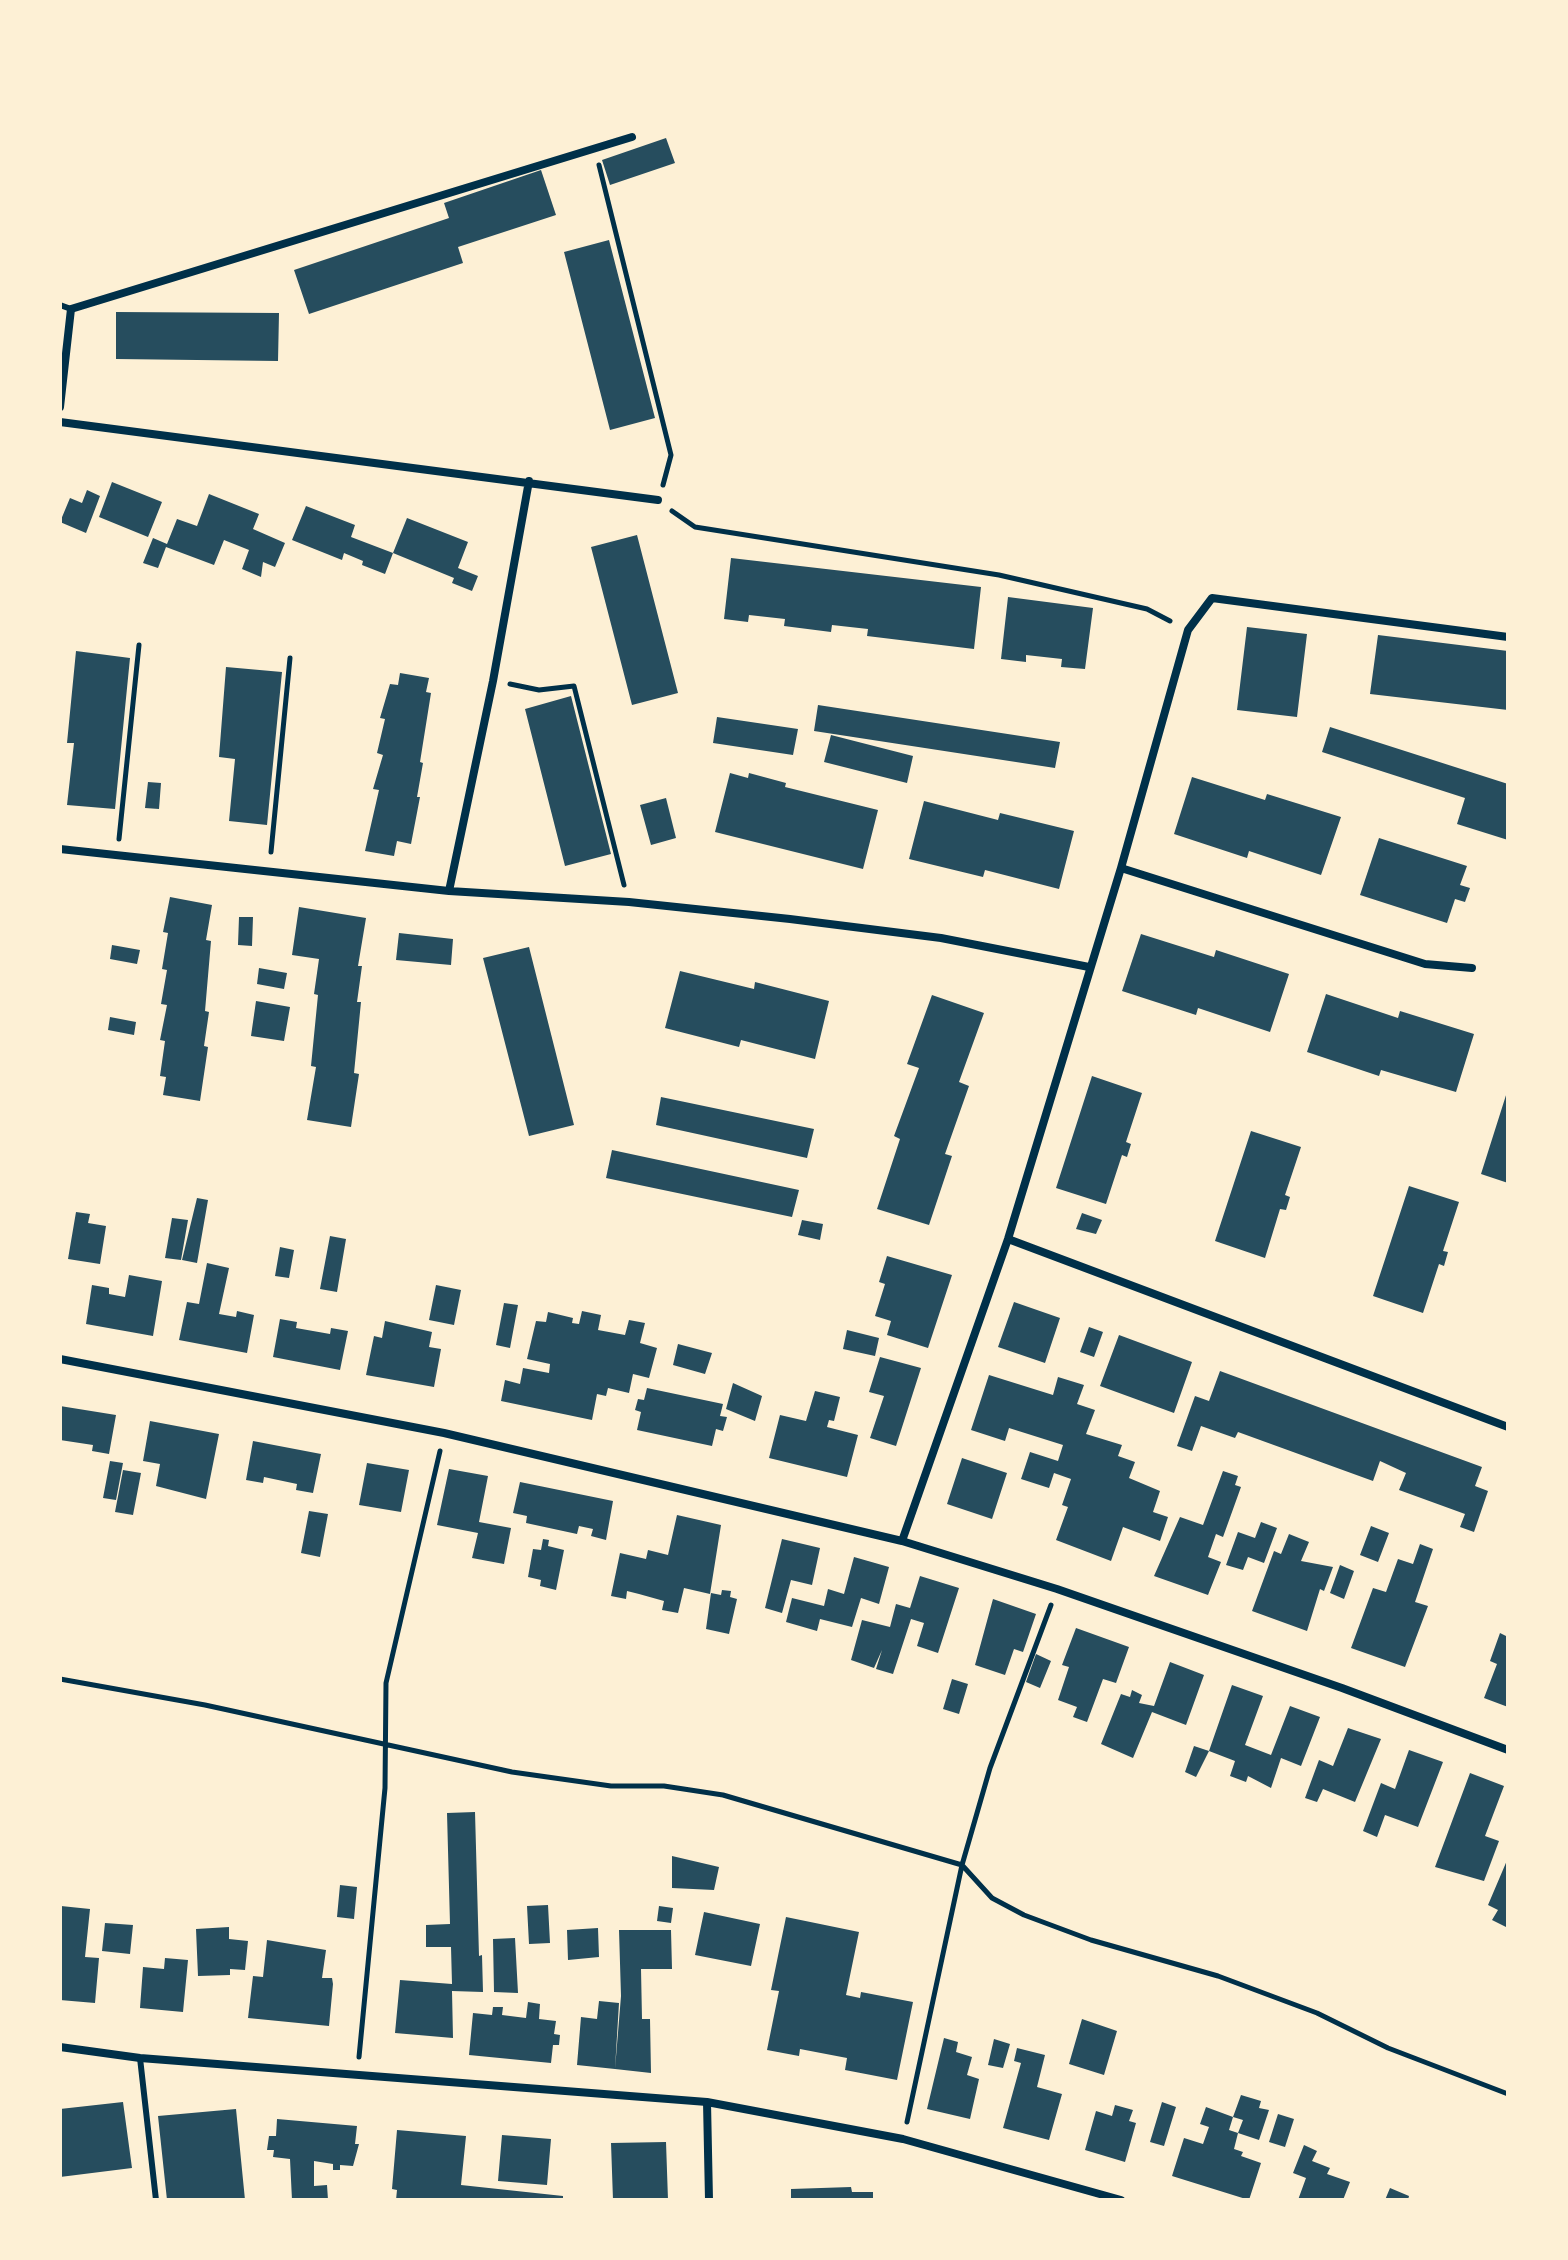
<!DOCTYPE html>
<style>
body{margin:0}
#map{position:relative;width:1568px;height:2260px;overflow:hidden;background:#fdf0d5;font-family:Signika,sans-serif}
canvas{display:block}
.frame{position:absolute;inset:0;border:62px solid #fdf0d5;pointer-events:none}
</style>
<div id="map">
<canvas width="1568" height="2260"></canvas>
<div class="frame"></div>
</div>
<script>
const ctx = document.querySelector('canvas').getContext('2d');
ctx.lineJoin = 'round';
function fill(path, color) {
  ctx.fillStyle = color;
  ctx.fill(path, 'evenodd');
}
function toPath(rows) {
  const path = new Path2D();
  for (const r of rows) {
    path.moveTo(r[0], r[1]);
    for (let i = 2; i < r.length; i += 2) path.lineTo(r[i], r[i + 1]);
  }
  return path;
}
function stroke(path, color, width, dash) {
  ctx.strokeStyle = color;
  ctx.lineWidth = width;
  ctx.lineCap = dash ? 'butt' : 'round';
  ctx.setLineDash(dash || []);
  ctx.stroke(path);
}
const building = toPath([
 [666,138,675,163,610,185,602,160],
 [541,170,556,215,458,247,463,263,309,314,294,270,449,218,444,203],
 [609,240,655,418,610,430,564,252],
 [116,312,279,313,278,361,116,359],
 [112,482,162,502,148,537,99,517],
 [87,490,100,496,86,533,60,522,70,498,82,503],
 [209,494,259,514,253,529,285,543,275,567,263,562,261,577,242,569,249,550,224,540,214,565,166,547,158,568,143,563,153,538,167,544,177,519,197,526],
 [306,506,355,525,351,537,393,553,407,518,468,542,458,568,478,576,472,591,452,583,454,578,393,553,385,574,362,565,363,561,344,553,342,560,292,540],
 [637,535,678,693,632,705,591,547],
 [731,558,981,587,974,649,867,636,868,629,832,625,831,632,784,626,785,619,749,615,748,622,724,619],
 [1008,597,1093,608,1085,669,1061,667,1062,659,1026,655,1026,662,1001,659],
 [1247,627,1307,634,1297,717,1237,710],
 [1378,635,1508,651,1508,710,1370,694],
 [76,651,130,658,115,809,67,805,74,743,67,743],
 [226,667,282,672,267,825,229,821,235,759,219,757],
 [400,673,429,678,426,692,431,693,420,762,423,763,417,797,420,797,411,844,397,841,394,856,365,851,379,790,373,789,383,755,377,753,385,719,380,718,390,684,398,685],
 [571,696,611,854,565,866,525,709],
 [818,705,1060,742,1055,768,814,731],
 [717,717,798,729,793,755,713,743],
 [1330,727,1508,784,1508,840,1457,824,1465,798,1322,752],
 [831,735,913,756,907,783,824,762],
 [730,773,748,778,749,773,786,783,785,787,878,810,863,869,715,832],
 [1192,777,1265,800,1267,794,1341,817,1321,875,1249,851,1247,858,1174,834],
 [148,782,161,783,159,809,145,808],
 [666,798,676,838,651,845,640,805],
 [924,801,998,820,1000,813,1074,831,1059,889,985,870,983,877,909,859],
 [1379,838,1467,866,1460,885,1470,888,1465,902,1455,899,1447,923,1360,895],
 [170,897,212,905,206,940,211,941,205,1011,209,1012,204,1046,208,1047,200,1101,163,1095,166,1077,160,1076,165,1041,160,1040,167,1005,161,1004,167,970,162,969,168,933,163,932],
 [299,907,366,918,358,966,362,966,357,1002,361,1002,354,1073,359,1074,351,1127,307,1120,316,1067,311,1066,318,995,314,994,319,959,292,955],
 [239,917,253,917,252,946,238,945],
 [399,933,453,939,451,965,396,960],
 [1141,934,1214,957,1216,950,1289,974,1270,1032,1198,1008,1196,1015,1122,991],
 [112,945,140,950,137,964,110,959],
 [529,947,574,1125,529,1136,483,958],
 [259,968,287,973,284,989,257,984],
 [680,971,754,989,755,982,829,1001,815,1059,741,1040,739,1047,665,1028],
 [1326,994,1398,1018,1400,1011,1474,1034,1456,1092,1381,1070,1379,1076,1307,1052],
 [932,995,984,1013,959,1082,969,1086,945,1154,952,1156,929,1225,877,1209,900,1139,894,1136,919,1068,907,1064],
 [256,1001,290,1007,284,1041,251,1036],
 [110,1017,136,1022,134,1035,108,1030],
 [1092,1076,1142,1093,1126,1142,1131,1144,1127,1157,1122,1155,1106,1204,1056,1188],
 [1507,1092,1508,1092,1508,1183,1481,1174],
 [661,1097,814,1129,807,1158,656,1125],
 [1251,1131,1301,1147,1285,1195,1290,1197,1286,1210,1280,1209,1265,1258,1215,1241],
 [612,1150,799,1190,792,1217,606,1178],
 [1409,1186,1459,1202,1443,1251,1448,1252,1444,1266,1439,1264,1423,1313,1373,1296],
 [197,1198,208,1200,197,1263,182,1260],
 [76,1212,90,1214,88,1223,106,1226,100,1264,68,1259],
 [1082,1213,1102,1220,1096,1234,1076,1229],
 [172,1218,188,1220,181,1260,165,1258],
 [802,1220,823,1224,820,1240,798,1235],
 [330,1236,346,1239,337,1292,320,1289],
 [280,1247,294,1250,289,1278,275,1276],
 [887,1256,952,1275,928,1348,887,1335,891,1321,875,1316,885,1284,879,1282],
 [207,1263,229,1268,219,1314,236,1317,237,1311,254,1315,247,1353,179,1340,187,1302,199,1304],
 [129,1275,162,1281,153,1336,86,1324,92,1285,109,1288,109,1294,125,1297],
 [436,1285,461,1290,454,1325,429,1320],
 [1014,1302,1060,1318,1045,1363,998,1347],
 [504,1303,518,1305,510,1348,496,1345],
 [582,1311,601,1315,598,1330,625,1335,629,1320,645,1323,640,1343,657,1348,649,1378,633,1374,629,1393,608,1388,606,1396,597,1394,592,1420,501,1401,505,1380,520,1384,523,1368,549,1373,550,1364,527,1359,536,1321,546,1322,548,1312,573,1318,572,1323,579,1324],
 [280,1319,297,1322,296,1328,330,1334,331,1328,348,1331,340,1370,273,1357],
 [385,1321,432,1332,429,1347,441,1349,434,1387,366,1375,374,1336,382,1338],
 [1089,1327,1103,1332,1094,1357,1080,1352],
 [847,1330,879,1338,875,1356,843,1349],
 [1119,1335,1192,1362,1174,1413,1100,1386],
 [678,1344,712,1353,705,1374,673,1365],
 [880,1357,921,1368,896,1446,870,1438,884,1396,869,1392],
 [1220,1371,1482,1467,1475,1486,1488,1491,1474,1532,1460,1527,1465,1514,1399,1490,1406,1473,1380,1461,1373,1481,1238,1432,1235,1438,1201,1426,1192,1451,1177,1446,1195,1396,1209,1401],
 [989,1375,1053,1395,1058,1377,1084,1385,1077,1404,1095,1410,1086,1434,1122,1445,1118,1456,1135,1462,1129,1478,1160,1491,1153,1512,1168,1517,1160,1541,1123,1527,1111,1561,1056,1540,1068,1507,1062,1505,1071,1479,1054,1473,1049,1488,1021,1479,1030,1452,1058,1461,1063,1445,1009,1428,1005,1441,971,1430],
 [733,1383,762,1396,755,1421,726,1409],
 [647,1388,723,1404,720,1416,727,1417,723,1431,716,1429,712,1446,637,1430,641,1412,635,1410,638,1399,644,1400],
 [815,1391,840,1397,834,1421,829,1420,827,1427,858,1435,847,1477,769,1458,780,1415,806,1421],
 [60,1406,116,1415,109,1454,92,1451,93,1445,60,1440],
 [150,1421,219,1434,206,1499,156,1486,160,1464,143,1461],
 [253,1441,321,1454,313,1493,296,1490,297,1484,264,1477,263,1483,246,1480],
 [962,1458,1007,1473,992,1519,947,1504],
 [110,1461,123,1463,116,1500,103,1498],
 [367,1463,409,1470,401,1512,359,1505],
 [449,1469,488,1476,479,1522,511,1528,504,1564,472,1558,478,1533,437,1525],
 [123,1470,141,1473,133,1515,115,1512],
 [1223,1471,1238,1476,1235,1485,1241,1487,1223,1537,1216,1534,1208,1557,1221,1562,1208,1595,1154,1576,1180,1517,1203,1525],
 [520,1482,613,1501,606,1540,591,1536,593,1529,579,1526,577,1534,526,1523,527,1516,513,1513],
 [309,1511,328,1514,320,1557,301,1553],
 [677,1515,721,1525,710,1594,684,1588,678,1613,662,1610,664,1601,639,1594,627,1591,626,1599,611,1596,620,1553,646,1559,648,1550,668,1555],
 [1261,1522,1277,1528,1264,1563,1248,1557,1243,1570,1226,1565,1238,1532,1255,1538],
 [1371,1526,1389,1533,1378,1562,1360,1555],
 [1289,1534,1309,1542,1301,1561,1333,1567,1324,1591,1320,1589,1307,1631,1252,1611,1274,1551,1281,1554],
 [543,1539,549,1540,548,1546,564,1550,556,1590,540,1586,541,1580,528,1577,533,1549,541,1550],
 [782,1539,820,1548,812,1585,791,1580,782,1613,765,1608],
 [1420,1544,1433,1549,1415,1602,1428,1606,1405,1667,1351,1648,1373,1588,1386,1592,1398,1559,1413,1564],
 [854,1557,889,1567,879,1604,861,1598,852,1627,820,1619,817,1631,786,1622,792,1598,824,1606,828,1589,844,1594],
 [1340,1565,1354,1571,1344,1599,1330,1593],
 [920,1576,959,1588,938,1653,917,1646,924,1623,911,1619,893,1674,876,1669,882,1650,874,1668,851,1660,862,1620,890,1627,896,1604,910,1608],
 [722,1590,731,1591,730,1597,737,1599,729,1634,706,1629,711,1593,721,1595],
 [993,1599,1036,1614,1023,1652,1014,1649,1005,1675,975,1665],
 [1076,1628,1129,1647,1116,1683,1103,1679,1087,1722,1073,1717,1077,1707,1058,1700,1069,1667,1062,1665],
 [1500,1633,1508,1637,1508,1707,1484,1698,1497,1664,1490,1661],
 [1036,1654,1051,1661,1040,1688,1026,1682],
 [1170,1662,1204,1675,1186,1725,1152,1712,1133,1758,1101,1744,1121,1694,1130,1697,1132,1690,1142,1695,1139,1703,1154,1706],
 [952,1679,968,1684,959,1714,943,1709],
 [1232,1685,1263,1696,1245,1745,1271,1755,1290,1706,1320,1717,1301,1766,1281,1758,1271,1788,1248,1776,1246,1782,1230,1776,1235,1761,1209,1751],
 [1348,1728,1381,1739,1355,1802,1323,1789,1317,1802,1305,1798,1319,1760,1333,1766],
 [1194,1746,1209,1751,1196,1777,1185,1772],
 [1409,1750,1443,1762,1418,1827,1385,1815,1377,1837,1363,1831,1381,1783,1395,1789],
 [1470,1773,1504,1786,1485,1836,1499,1841,1484,1881,1435,1867],
 [475,1812,479,1956,482,1955,483,1992,452,1991,453,2038,395,2033,400,1980,452,1984,451,1947,426,1947,426,1925,450,1924,447,1813],
 [672,1856,719,1867,714,1890,672,1888],
 [1508,1858,1508,1928,1492,1920,1498,1910,1488,1905],
 [340,1885,357,1887,354,1919,337,1917],
 [548,1905,550,1943,529,1944,527,1906],
 [61,1906,90,1909,85,1957,99,1958,95,2003,60,2000],
 [659,1906,673,1908,671,1923,657,1921],
 [704,1912,760,1924,751,1966,695,1955],
 [786,1917,859,1932,846,1995,860,1998,861,1992,913,2002,897,2080,845,2070,847,2058,800,2049,799,2056,767,2050,779,1991,771,1990],
 [105,1923,133,1925,130,1954,102,1951],
 [229,1927,229,1939,248,1941,245,1970,230,1969,230,1975,198,1976,196,1929],
 [598,1928,599,1957,568,1960,567,1930],
 [619,1930,671,1930,672,1969,641,1969,642,2019,650,2019,651,2073,615,2069,621,1996],
 [515,1938,518,1993,494,1992,493,1939],
 [267,1940,326,1950,322,1978,332,1978,333,1984,329,2026,248,2018,253,1976,263,1977],
 [165,1958,188,1960,183,2012,140,2008,143,1967,164,1969],
 [599,2001,619,2003,615,2069,577,2065,581,2017,597,2019],
 [528,2002,540,2004,539,2019,556,2021,554,2034,560,2035,559,2045,553,2045,551,2063,469,2055,473,2013,492,2015,493,2007,503,2007,502,2015,526,2018],
 [1082,2019,1117,2031,1104,2075,1069,2064],
 [944,2038,958,2042,956,2052,972,2057,967,2075,979,2079,970,2119,927,2109],
 [994,2039,1010,2044,1003,2068,988,2065],
 [1017,2048,1045,2055,1037,2087,1062,2094,1049,2140,1003,2128,1021,2063,1014,2061],
 [1241,2095,1261,2101,1259,2108,1269,2110,1259,2140,1238,2133,1243,2120,1233,2117,1229,2130,1238,2133,1234,2149,1243,2152,1241,2156,1261,2163,1249,2200,1172,2176,1184,2138,1203,2144,1209,2127,1200,2124,1206,2107,1233,2117],
 [123,2102,132,2168,60,2177,60,2109],
 [1162,2102,1176,2107,1164,2146,1150,2142],
 [1115,2105,1133,2110,1129,2121,1136,2123,1125,2162,1085,2150,1096,2111,1112,2116],
 [236,2109,245,2200,167,2200,158,2116],
 [1278,2114,1294,2119,1285,2147,1269,2142],
 [277,2119,357,2126,355,2144,359,2144,353,2166,340,2165,340,2170,333,2170,333,2164,314,2161,314,2186,327,2185,328,2200,292,2200,290,2159,273,2157,274,2150,267,2150,269,2136,276,2136],
 [397,2130,466,2136,461,2185,563,2196,563,2200,396,2200,397,2190,392,2189],
 [502,2135,551,2139,547,2185,498,2181],
 [666,2142,668,2200,613,2200,611,2143],
 [1304,2145,1317,2151,1312,2161,1330,2168,1327,2174,1350,2182,1343,2200,1298,2200,1306,2178,1293,2173],
 [851,2187,852,2192,873,2192,873,2200,791,2200,791,2189],
 [1390,2188,1409,2196,1408,2200,1385,2200]
]);
const path = toPath([
 [599,165,671,455,663,485],
 [672,511,695,527,999,575,1147,609,1170,621],
 [510,684,539,690,574,686,624,885],
 [119,839,139,645],
 [271,852,290,658],
 [60,1679,205,1705,512,1772,611,1786,664,1786,723,1795,962,1865,992,1898,1024,1915,1091,1940,1218,1976,1317,2013,1388,2048,1508,2094],
 [359,2057,385,1788,386,1683,440,1451],
 [907,2122,962,1865,990,1768,1051,1605]
]);
const service = toPath([
 [60,305,71,309],
 [140,2058,156,2200]
]);
const minor = toPath([
 [60,407,71,309,632,137],
 [60,422,658,500],
 [60,849,449,891,629,902,790,919,941,938,1089,967],
 [1121,868,1425,964,1472,968],
 [449,891,493,681,529,481],
 [1008,1239,1508,1427],
 [60,1359,444,1433,902,1541,1057,1589,1342,1688,1508,1750],
 [902,1541,1008,1239,1121,868,1188,630,1212,598,1508,637],
 [60,2047,140,2058,707,2102,903,2139,1121,2200],
 [707,2102,709,2200]
]);
fill(building, '#264d5e');
stroke(path, '#003049', 5);
stroke(service, '#003049', 6);
stroke(minor, '#003049', 8);
</script>
